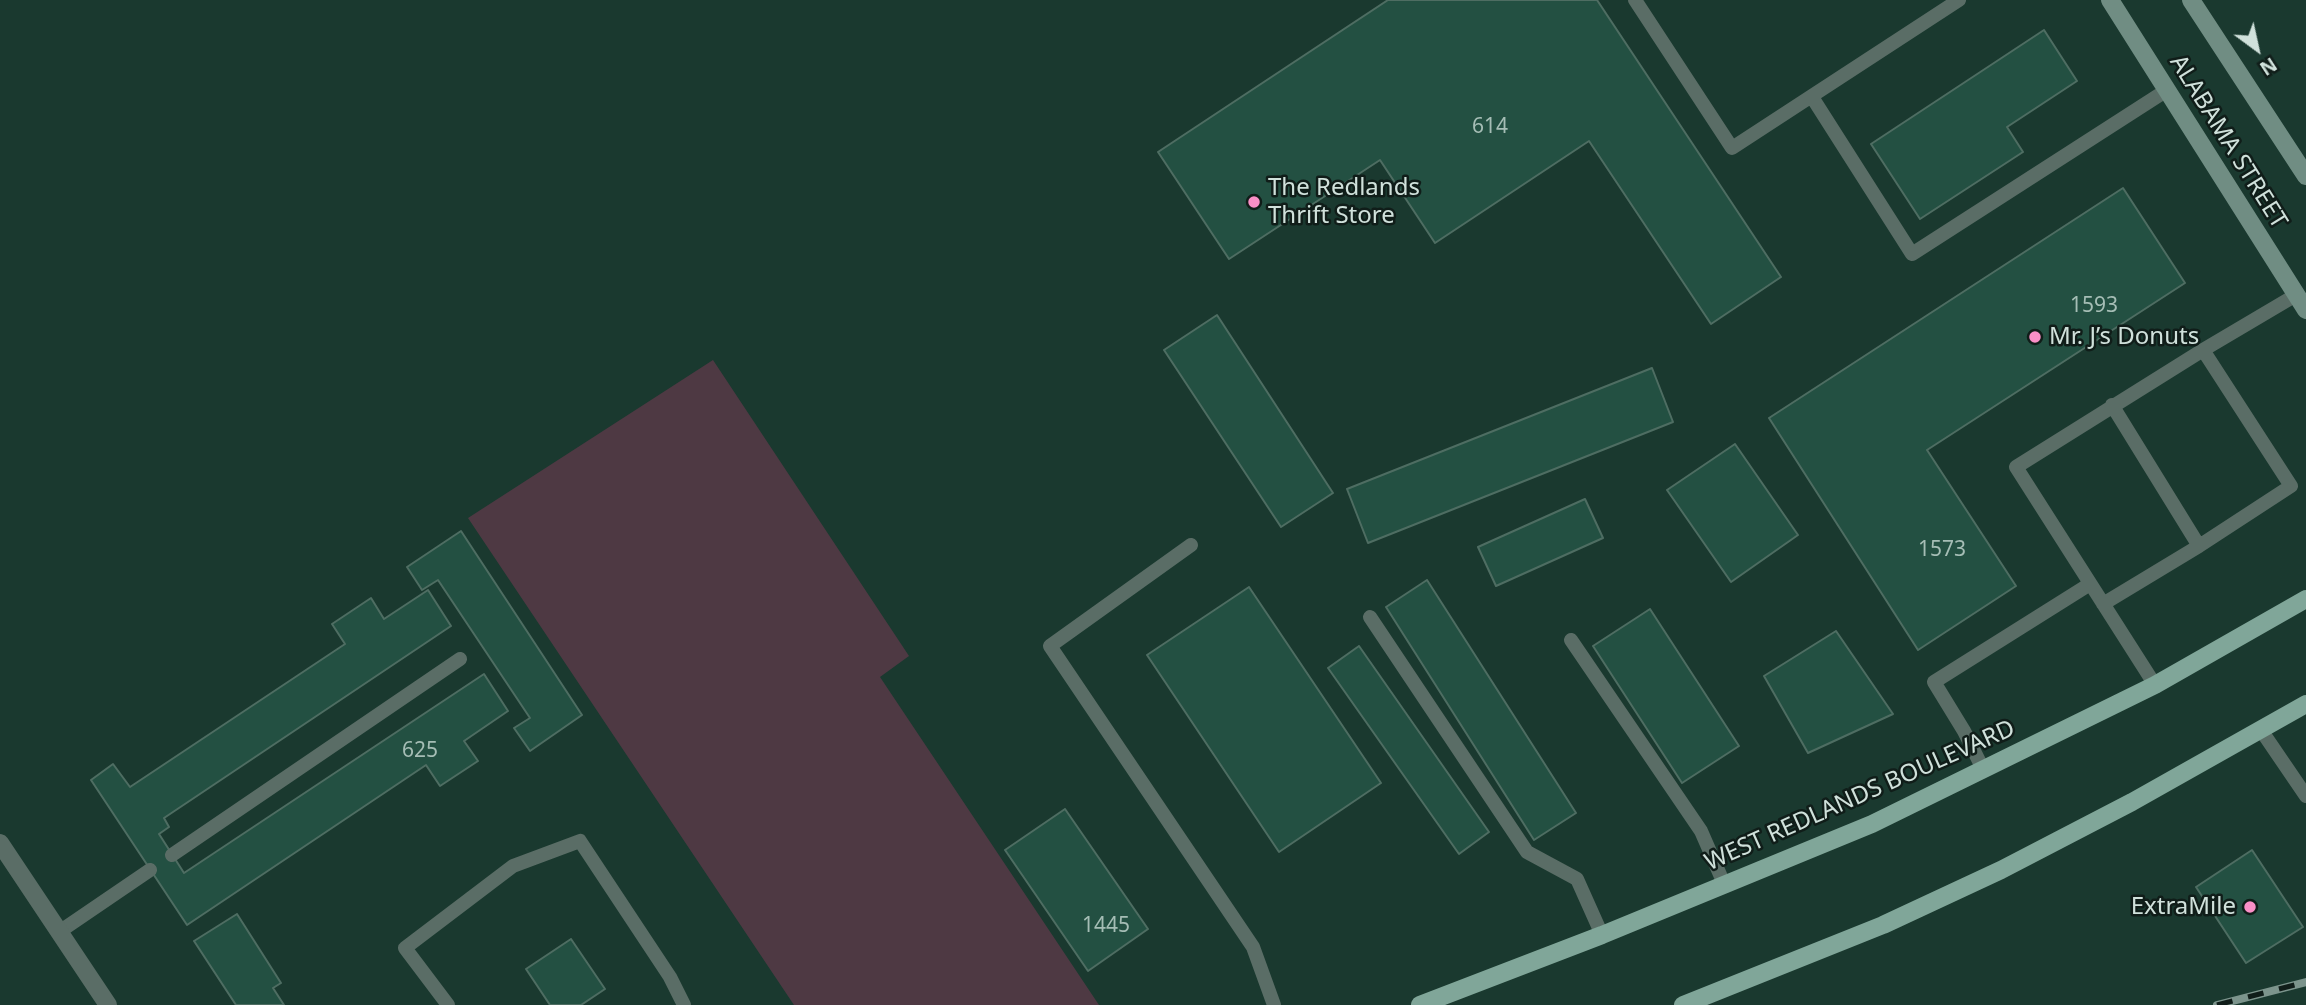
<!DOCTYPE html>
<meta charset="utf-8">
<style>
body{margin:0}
#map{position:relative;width:2306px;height:1005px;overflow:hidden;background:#1a392f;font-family:"Noto Sans",sans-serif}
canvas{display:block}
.north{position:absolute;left:2222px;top:14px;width:70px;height:70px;-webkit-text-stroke:5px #101d19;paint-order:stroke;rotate:147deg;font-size:19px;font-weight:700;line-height:28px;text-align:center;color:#d0e1db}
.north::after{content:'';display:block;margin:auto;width:24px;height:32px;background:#d0e1db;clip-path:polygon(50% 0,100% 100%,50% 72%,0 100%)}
</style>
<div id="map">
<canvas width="2306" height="1005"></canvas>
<div class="north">N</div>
</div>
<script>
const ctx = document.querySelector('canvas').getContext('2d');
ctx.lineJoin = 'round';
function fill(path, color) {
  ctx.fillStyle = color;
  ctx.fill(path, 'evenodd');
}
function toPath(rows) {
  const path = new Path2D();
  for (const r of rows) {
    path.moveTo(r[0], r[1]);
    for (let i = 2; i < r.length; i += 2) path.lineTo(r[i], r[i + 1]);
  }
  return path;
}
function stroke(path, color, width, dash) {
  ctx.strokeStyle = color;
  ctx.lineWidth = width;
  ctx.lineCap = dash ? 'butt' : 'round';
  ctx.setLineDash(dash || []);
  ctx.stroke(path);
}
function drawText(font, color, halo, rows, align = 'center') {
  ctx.font = font + ' "Noto Sans",sans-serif';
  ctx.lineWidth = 5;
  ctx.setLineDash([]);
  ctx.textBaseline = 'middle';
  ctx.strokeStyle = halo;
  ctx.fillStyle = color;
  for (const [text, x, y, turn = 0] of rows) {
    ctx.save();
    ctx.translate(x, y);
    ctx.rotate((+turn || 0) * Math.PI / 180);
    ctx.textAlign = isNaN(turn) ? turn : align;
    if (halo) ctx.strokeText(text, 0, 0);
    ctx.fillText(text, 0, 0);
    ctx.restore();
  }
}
const green = toPath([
 [713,360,909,656,880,677,1099,1005,794,1005,468,518]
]);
const building = toPath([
 [1388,0,1597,0,1781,277,1711,324,1589,141,1435,243,1380,160,1229,259,1158,152,1388,0],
 [2044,30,2077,81,2007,127,2023,152,1920,219,1871,144,2044,30],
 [2123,188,2185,283,1927,450,2016,586,1918,650,1769,418,2123,188],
 [1217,315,1333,493,1281,527,1164,350,1217,315],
 [1652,368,1673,422,1368,543,1347,489,1652,368],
 [1735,444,1798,535,1731,582,1667,490,1735,444],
 [1585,499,1603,538,1496,586,1478,547,1585,499],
 [461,531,582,715,530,751,514,728,530,718,438,580,422,590,407,567,461,531],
 [1427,580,1576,813,1534,840,1386,607,1427,580],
 [1249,587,1381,783,1279,852,1147,655,1249,587],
 [428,590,451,626,164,818,169,827,159,834,184,873,484,674,508,711,464,741,478,761,440,786,426,765,187,925,91,780,113,764,130,787,345,644,332,624,371,598,384,619,428,590],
 [1650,609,1739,746,1682,783,1593,646,1650,609],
 [1836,631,1893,714,1808,753,1764,676,1836,631],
 [1359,646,1489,832,1459,854,1328,668,1359,646],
 [1065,809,1148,929,1088,971,1005,850,1065,809],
 [2252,850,2303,927,2246,963,2196,887,2252,850],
 [237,914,281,983,273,988,284,1005,236,1005,194,941,237,914],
 [571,939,605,989,581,1005,550,1005,526,969,571,939]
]);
const service = toPath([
 [1635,0,1732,148,1959,0],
 [1812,97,1912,254,2167,90],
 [2112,405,2199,546],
 [1191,545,1050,646,1253,947,1274,1005],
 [2103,604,2199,546,2291,486,2203,350],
 [1370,617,1527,852,1577,879,1602,935],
 [1571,640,1701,831,1725,886],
 [2155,685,2016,467,2203,350,2296,295],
 [2261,730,2306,796],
 [1983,769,1964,731,1934,682,2090,584],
 [172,855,460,659],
 [59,932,150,870],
 [448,1005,405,948,513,866,580,841,670,977,684,1005]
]);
const minor = toPath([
 [0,843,108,1005]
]);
const secondary = toPath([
 [2110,0,2306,310],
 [2191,0,2306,176]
]);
const primary = toPath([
 [1420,1005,1602,935,1872,824,2155,685,2306,599],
 [1683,1005,1883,925,2001,870,2132,802,2306,704]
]);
const rail = toPath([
 [2217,1005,2306,982]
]);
const markers = [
 [1254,202,7,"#fa8fc7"],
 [2035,337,7,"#fa8fc7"],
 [2250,907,7,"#fa8fc7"]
];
const numberNames = [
 ["614",1490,127],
 ["1593",2094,306],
 ["1573",1942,550],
 ["625",420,751],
 ["1445",1106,926]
];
const streetNames = [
 ["ALABAMA STREET",2228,142,58],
 ["WEST REDLANDS BOULEVARD",1860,796,-24]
];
const poiNames = [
 ["The Redlands",1268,188],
 ["Thrift Store",1268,216],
 ["Mr. J’s Donuts",2049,337],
 ["ExtraMile",2236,907,"right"]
];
fill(green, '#4e3943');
fill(building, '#235042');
stroke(building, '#4e6d62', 2);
stroke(service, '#5a6d66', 14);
stroke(minor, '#5a6d66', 18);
stroke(secondary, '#708d83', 18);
stroke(primary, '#80a699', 18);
stroke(rail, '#7c948c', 8);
stroke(rail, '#101d19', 5, [16]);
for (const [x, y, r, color] of markers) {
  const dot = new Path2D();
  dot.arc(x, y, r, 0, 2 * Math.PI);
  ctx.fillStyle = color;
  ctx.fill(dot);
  stroke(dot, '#101d19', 2.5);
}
drawText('21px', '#a5bdb5', null, numberNames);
drawText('24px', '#d0e1db', '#101d19', streetNames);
drawText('24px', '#d0e1db', '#101d19', poiNames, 'left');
</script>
